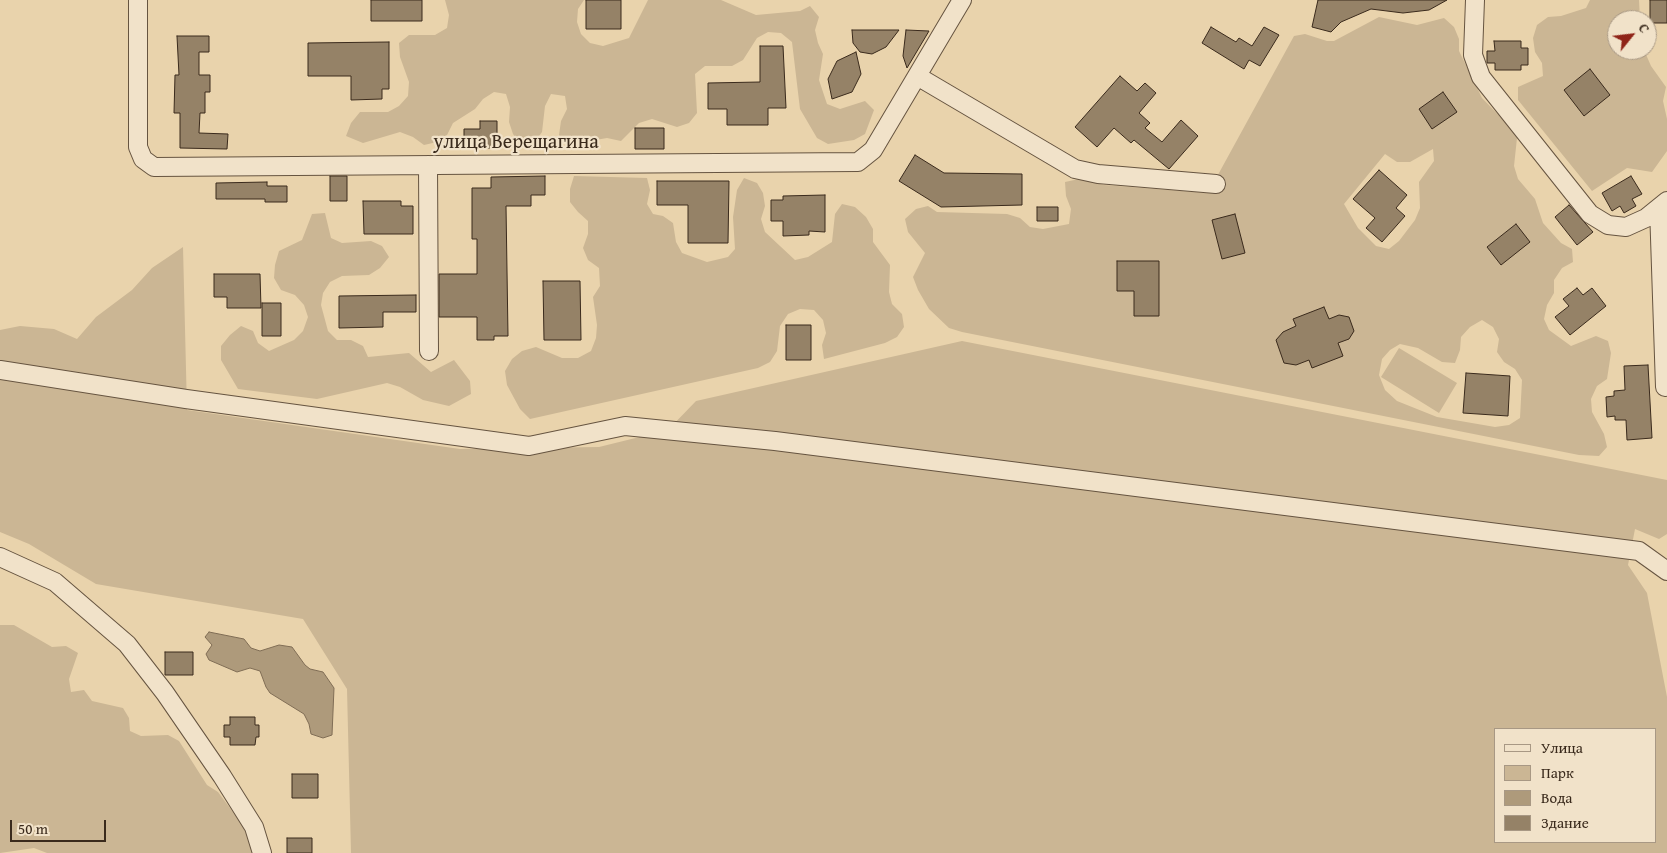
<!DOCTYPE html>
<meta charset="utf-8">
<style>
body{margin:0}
#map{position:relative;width:1667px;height:853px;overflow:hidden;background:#e9d3ac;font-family:"Gentium Book Plus",serif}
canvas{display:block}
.legend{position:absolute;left:1494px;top:728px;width:162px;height:115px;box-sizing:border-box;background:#f1e2c9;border:1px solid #a89884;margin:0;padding:6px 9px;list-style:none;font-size:15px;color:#3a2a1c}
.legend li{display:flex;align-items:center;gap:10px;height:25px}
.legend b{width:25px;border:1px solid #a89884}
.north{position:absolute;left:1607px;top:10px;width:50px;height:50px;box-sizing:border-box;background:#f1e2c9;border:1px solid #a89884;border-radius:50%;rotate:61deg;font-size:14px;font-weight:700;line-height:20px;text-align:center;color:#3a2a1c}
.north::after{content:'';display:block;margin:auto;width:18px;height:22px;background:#8f2418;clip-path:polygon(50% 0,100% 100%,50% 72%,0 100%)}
.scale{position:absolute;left:10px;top:820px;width:96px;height:22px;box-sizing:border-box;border:2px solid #3a2a1c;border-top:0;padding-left:6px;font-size:15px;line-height:18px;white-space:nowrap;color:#3a2a1c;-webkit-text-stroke:4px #f1e2c9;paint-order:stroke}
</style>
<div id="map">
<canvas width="1667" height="853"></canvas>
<ul class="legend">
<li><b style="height:6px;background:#f1e2c9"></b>Улица</li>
<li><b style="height:14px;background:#cbb694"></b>Парк</li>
<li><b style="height:14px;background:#ae9a7b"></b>Вода</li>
<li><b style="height:14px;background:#958267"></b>Здание</li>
</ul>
<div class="north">С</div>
<div class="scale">50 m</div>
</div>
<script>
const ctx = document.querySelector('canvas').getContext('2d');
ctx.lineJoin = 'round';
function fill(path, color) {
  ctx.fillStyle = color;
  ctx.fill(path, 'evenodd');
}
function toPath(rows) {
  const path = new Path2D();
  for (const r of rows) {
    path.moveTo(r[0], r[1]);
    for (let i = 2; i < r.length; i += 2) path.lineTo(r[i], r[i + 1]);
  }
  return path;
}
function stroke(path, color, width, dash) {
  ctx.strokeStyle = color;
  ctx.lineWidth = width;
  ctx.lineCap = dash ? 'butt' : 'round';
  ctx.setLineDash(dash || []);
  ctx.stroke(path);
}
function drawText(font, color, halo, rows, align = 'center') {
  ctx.font = font + ' "Gentium Book Plus",serif';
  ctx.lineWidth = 4.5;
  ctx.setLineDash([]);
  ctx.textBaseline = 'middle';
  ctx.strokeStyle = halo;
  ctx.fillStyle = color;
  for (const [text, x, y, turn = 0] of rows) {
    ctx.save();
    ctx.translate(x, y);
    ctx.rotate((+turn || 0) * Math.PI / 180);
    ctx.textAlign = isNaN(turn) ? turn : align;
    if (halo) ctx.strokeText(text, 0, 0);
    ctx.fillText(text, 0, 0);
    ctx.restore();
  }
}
const green = toPath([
 [445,0,584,0,578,9,577,22,581,34,590,43,603,46,629,38,648,0,721,0,756,15,800,11,810,6,819,17,815,30,818,43,823,54,819,80,827,104,840,109,865,101,874,110,865,134,854,140,828,144,817,138,800,109,792,42,781,33,768,32,757,38,743,60,732,66,705,66,695,74,697,113,689,123,677,127,652,119,639,123,621,141,607,138,567,145,559,135,561,121,567,109,565,96,551,94,545,106,542,132,534,143,522,145,513,134,509,122,510,107,506,94,494,92,483,99,475,109,453,123,447,135,437,142,424,145,413,137,400,132,363,143,346,136,351,123,360,112,388,112,399,106,408,96,409,82,400,57,399,43,409,35,435,35,447,28,449,15],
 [1590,0,1639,0,1640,20,1617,20,1617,50,1644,50,1651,66,1666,87,1663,101,1667,119,1667,151,1652,172,1627,168,1592,191,1518,100,1518,87,1543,76,1542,63,1535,52,1533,38,1537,25,1548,17,1561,16,1586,8],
 [1379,17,1417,25,1444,18,1454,27,1459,39,1459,51,1482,98,1510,127,1517,138,1514,166,1518,179,1535,199,1543,223,1561,243,1572,249,1573,262,1562,268,1554,280,1554,293,1547,305,1544,319,1549,330,1571,346,1596,336,1608,341,1611,353,1607,379,1597,386,1591,399,1592,412,1604,434,1607,447,1599,456,1579,455,962,332,949,328,929,309,918,290,913,277,925,253,908,232,905,219,916,209,928,206,937,212,1007,214,1020,218,1030,227,1043,229,1069,224,1071,209,1066,196,1065,182,1079,179,1104,185,1208,193,1294,36,1305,34,1327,41,1334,41],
 [1433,149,1434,161,1419,182,1420,208,1415,220,1399,241,1389,249,1376,246,1358,228,1344,204,1385,154,1397,162,1410,162],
 [1482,320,1493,327,1499,339,1497,352,1504,362,1515,369,1522,380,1520,418,1509,425,1495,427,1437,417,1397,401,1385,390,1379,375,1382,359,1390,350,1400,344,1418,348,1442,362,1455,363,1460,350,1461,337,1470,327],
 [574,176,647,178,650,190,647,204,653,214,663,216,673,223,676,242,682,253,707,262,728,257,735,249,733,217,737,190,744,178,757,183,763,193,765,206,761,219,765,232,795,260,808,257,832,242,835,214,842,204,855,207,866,217,873,229,873,242,890,265,889,292,892,304,902,314,904,327,897,337,885,343,824,359,822,345,826,333,823,320,814,310,800,309,788,314,780,326,777,351,770,362,758,368,530,419,520,409,507,385,505,371,512,359,522,351,536,347,562,358,578,358,591,351,596,338,597,325,593,297,600,286,599,268,588,260,583,248,588,234,588,221,578,212,570,202,570,189],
 [325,213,331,238,342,243,371,241,382,246,389,257,380,268,369,275,342,276,330,282,323,293,321,305,328,331,337,340,351,340,363,346,368,357,409,353,431,372,454,360,470,381,471,394,449,406,423,400,400,387,387,383,317,399,238,389,221,360,221,346,230,335,241,326,253,331,258,343,269,351,294,340,303,331,308,317,304,305,295,295,281,290,274,278,275,265,279,251,302,240,312,214],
 [183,247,187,410,460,449,599,447,668,430,696,401,962,341,1667,480,1667,534,1659,539,1635,529,1628,565,1647,593,1667,697,1667,853,351,853,347,689,303,619,96,584,29,544,0,532,0,330,20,326,54,329,77,339,96,317,132,290,152,268],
 [1496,729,1656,729,1656,842,1496,842],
 [1399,348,1457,383,1439,413,1381,377],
 [0,625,14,625,52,647,66,646,78,653,69,679,71,692,84,690,92,701,123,708,129,718,130,731,141,736,168,735,179,741,207,785,218,792,242,824,254,853,47,853,34,848,0,853]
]);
const water = toPath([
 [209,632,244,639,251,648,260,651,279,645,292,647,305,665,310,669,323,672,334,688,332,735,323,738,311,734,309,724,304,714,270,693,266,687,260,671,250,668,237,672,209,660,206,654,212,645,205,637,209,632]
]);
const building = toPath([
 [371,0,422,0,422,21,371,21,371,0],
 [586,0,621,0,621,29,586,29,586,0],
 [1318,0,1447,0,1429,10,1403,13,1371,9,1341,22,1331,32,1312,27,1318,0],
 [1650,0,1667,0,1667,23,1650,23,1650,0],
 [1211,27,1236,42,1239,38,1252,46,1264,27,1279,35,1260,66,1249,60,1244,69,1202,43,1211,27],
 [852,30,899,30,886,47,872,54,860,52,853,43,852,30],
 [906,30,929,31,907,68,903,56,906,30],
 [177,36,209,36,209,52,199,52,199,75,210,75,210,92,205,92,205,113,200,113,199,133,228,134,227,149,180,148,180,113,174,113,175,75,179,75,177,36],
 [1494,41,1521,41,1521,48,1528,48,1528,65,1521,65,1521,70,1495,70,1495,63,1487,63,1487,51,1495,51,1494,41],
 [389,42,389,89,382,89,382,99,351,100,351,76,308,76,308,43,389,42],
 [760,46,783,46,786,108,768,108,768,125,727,125,727,109,708,109,708,83,760,82,760,46],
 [856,52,861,74,852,92,832,99,828,79,837,61,856,52],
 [1590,69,1610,95,1584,116,1564,90,1590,69],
 [1120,76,1137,91,1145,83,1156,93,1139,113,1150,123,1145,128,1162,142,1181,120,1198,136,1169,169,1134,140,1131,143,1114,128,1097,147,1075,127,1120,76],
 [1443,92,1457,112,1432,129,1419,109,1443,92],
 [480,121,497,121,497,148,464,148,464,129,480,129,480,121],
 [635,128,664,128,664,149,635,149,635,128],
 [915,155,944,173,1022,174,1022,205,941,207,899,181,915,155],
 [1379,170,1407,195,1396,208,1405,216,1382,242,1366,228,1375,218,1353,199,1379,170],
 [330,176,347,176,347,201,330,201,330,176],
 [545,176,545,195,531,195,531,206,506,206,508,336,494,336,494,340,477,340,477,317,439,317,439,274,477,274,477,239,472,239,472,188,491,188,491,177,545,176],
 [1631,176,1642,194,1632,199,1636,206,1624,213,1620,206,1612,211,1602,193,1631,176],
 [657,181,729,181,728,243,688,243,688,205,657,205,657,181],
 [267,182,267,186,287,186,287,202,265,202,265,199,216,199,216,183,267,182],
 [825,195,825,232,809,231,809,235,783,236,783,221,771,221,771,200,783,200,783,196,825,195],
 [363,201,401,201,401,206,413,206,413,234,364,234,363,201],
 [1569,205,1593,232,1577,245,1555,217,1569,205],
 [1037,207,1058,207,1058,221,1037,221,1037,207],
 [1235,214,1245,253,1222,259,1212,220,1235,214],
 [1516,224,1530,242,1501,265,1487,247,1516,224],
 [1117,261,1159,261,1159,316,1134,316,1134,291,1117,291,1117,261],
 [214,274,260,274,261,308,227,308,227,297,214,297,214,274],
 [543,281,580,281,581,340,544,340,543,281],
 [1577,288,1583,295,1592,288,1606,306,1570,335,1555,317,1569,306,1563,299,1577,288],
 [416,295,416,312,383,312,383,327,339,328,339,296,416,295],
 [262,303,281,303,281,336,262,336,262,303],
 [1324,307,1329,319,1339,315,1349,317,1354,331,1349,339,1338,343,1343,356,1312,368,1309,360,1296,365,1284,363,1276,340,1283,332,1296,326,1293,319,1324,307],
 [786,325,811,325,811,360,786,360,786,325],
 [1648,365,1652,438,1627,440,1626,420,1615,420,1615,416,1607,417,1606,397,1614,396,1614,391,1625,390,1624,366,1648,365],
 [1466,373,1510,376,1508,416,1463,413,1466,373],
 [165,652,193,652,193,675,165,675,165,652],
 [230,717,255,717,255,725,259,725,259,737,256,737,255,745,230,745,230,737,224,737,224,725,230,725,230,717],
 [292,774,318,774,318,798,292,798,292,774],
 [287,838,312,838,312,853,287,853,287,838]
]);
const minor = toPath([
 [138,0,138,147,143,159,154,167,858,162,873,150,962,0],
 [1475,0,1473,55,1481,77,1590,214,1608,225,1626,227,1646,218,1667,201],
 [917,76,1075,169,1098,174,1216,184],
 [428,165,429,351],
 [1659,208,1665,387],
 [0,370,186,399,529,446,625,426,775,441,1639,551,1667,571],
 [0,557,55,582,127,644,165,693,222,776,254,827,262,853]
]);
const streetNames = [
 ["улица Верещагина",516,143]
];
fill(green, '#cbb694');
fill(water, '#ae9a7b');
stroke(water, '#806d55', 1);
fill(building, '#958267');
stroke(building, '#3a2a1c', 1);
stroke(minor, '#665440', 20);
stroke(minor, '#f1e2c9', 18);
drawText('20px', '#3a2a1c', '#f1e2c9', streetNames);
</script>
